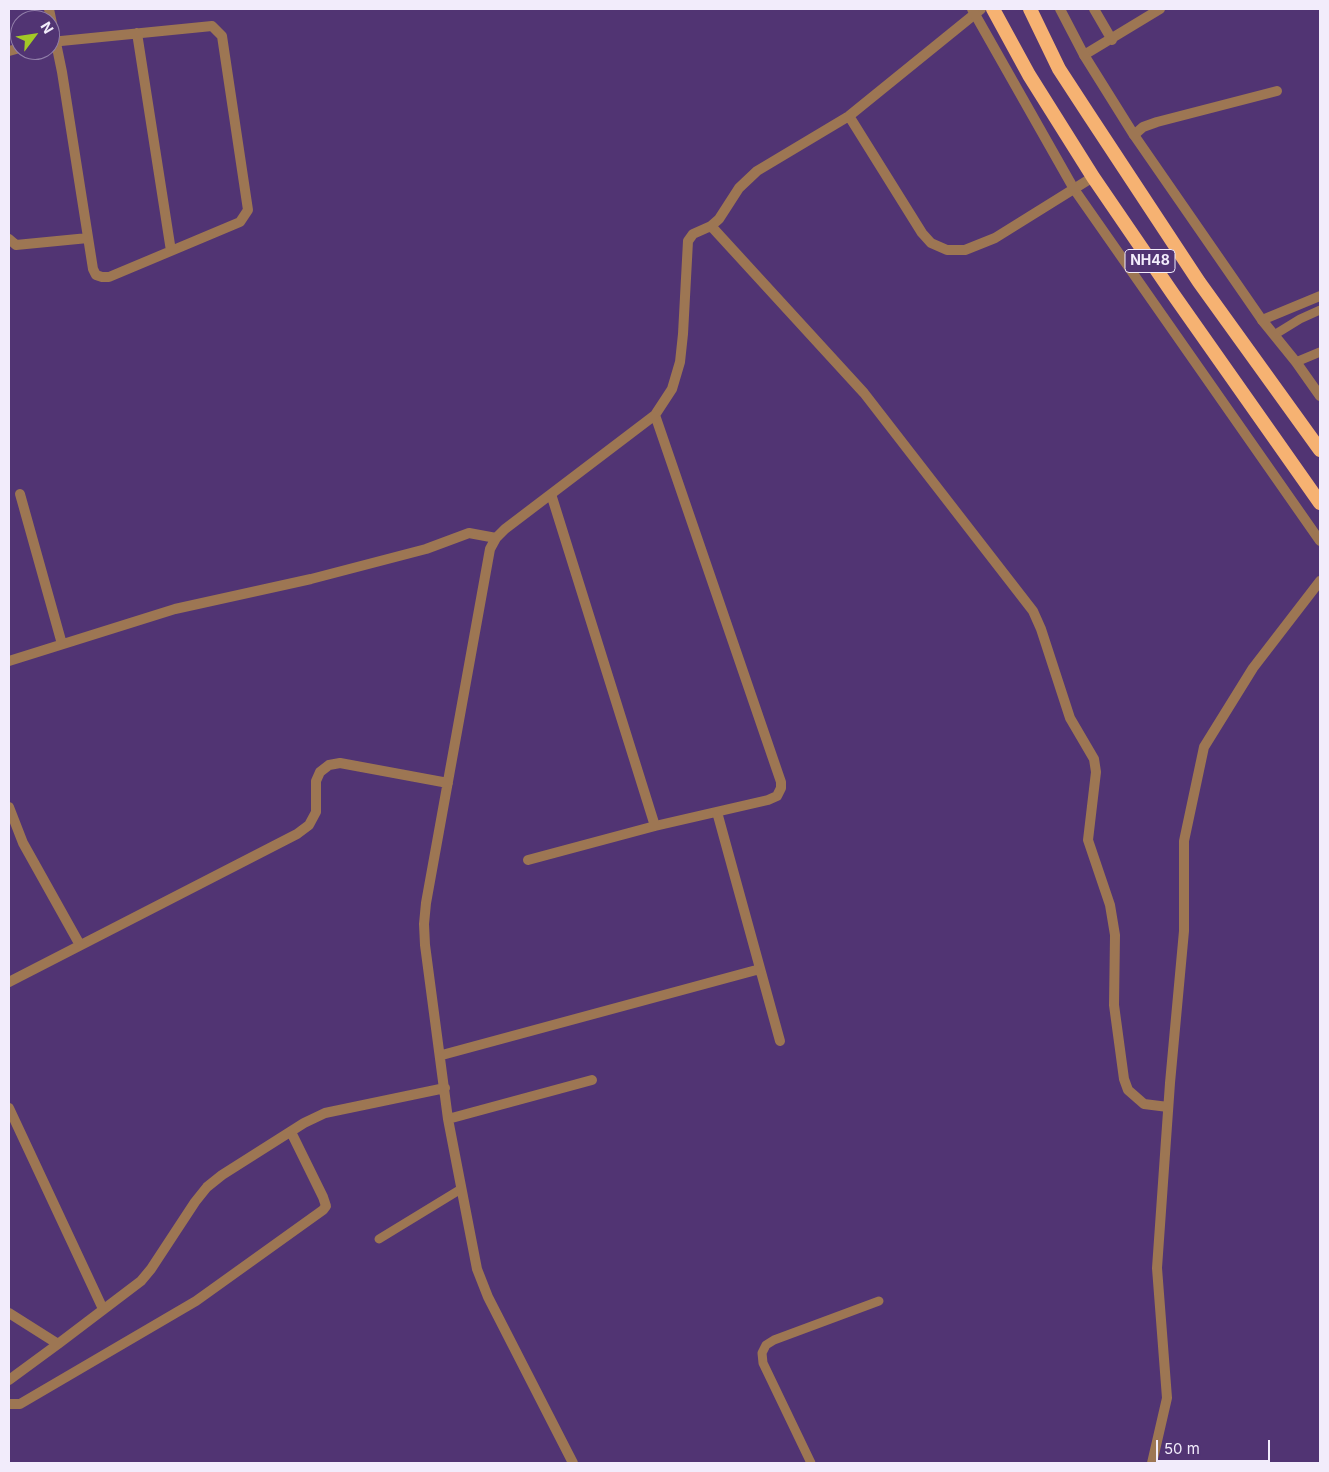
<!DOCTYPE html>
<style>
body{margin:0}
#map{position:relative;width:1329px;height:1472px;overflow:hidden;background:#513473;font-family:Inter,sans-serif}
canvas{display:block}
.frame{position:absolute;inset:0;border:10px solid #f2ecfb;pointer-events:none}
.north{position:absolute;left:10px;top:10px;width:50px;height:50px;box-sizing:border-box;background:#513473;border:1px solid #917ea9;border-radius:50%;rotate:59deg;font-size:14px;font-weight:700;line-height:20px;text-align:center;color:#f2ecfb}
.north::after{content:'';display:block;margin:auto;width:18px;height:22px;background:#a3c926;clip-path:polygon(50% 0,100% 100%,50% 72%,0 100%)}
.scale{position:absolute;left:1156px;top:1440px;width:114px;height:22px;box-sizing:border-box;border:2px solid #f2ecfb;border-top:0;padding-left:6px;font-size:15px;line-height:18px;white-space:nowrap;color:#f2ecfb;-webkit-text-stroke:4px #513473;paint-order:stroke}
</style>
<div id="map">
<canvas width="1329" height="1472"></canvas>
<div class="frame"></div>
<div class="north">N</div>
<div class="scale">50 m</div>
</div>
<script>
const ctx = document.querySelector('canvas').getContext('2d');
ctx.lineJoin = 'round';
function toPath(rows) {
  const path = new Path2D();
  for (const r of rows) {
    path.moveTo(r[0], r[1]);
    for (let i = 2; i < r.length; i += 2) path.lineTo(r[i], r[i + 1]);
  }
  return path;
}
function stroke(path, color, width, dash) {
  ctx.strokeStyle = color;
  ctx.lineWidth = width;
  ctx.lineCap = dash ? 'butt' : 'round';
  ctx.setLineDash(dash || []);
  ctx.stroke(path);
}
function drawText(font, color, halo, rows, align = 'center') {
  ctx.font = font + ' Inter,sans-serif';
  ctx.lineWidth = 4.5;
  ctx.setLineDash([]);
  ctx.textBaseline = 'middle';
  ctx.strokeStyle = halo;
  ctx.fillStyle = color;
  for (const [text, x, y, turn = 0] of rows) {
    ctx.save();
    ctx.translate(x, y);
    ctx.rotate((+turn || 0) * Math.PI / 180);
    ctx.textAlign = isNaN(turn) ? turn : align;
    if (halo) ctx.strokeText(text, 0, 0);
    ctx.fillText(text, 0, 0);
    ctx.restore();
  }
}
const service = toPath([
 [1274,335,1300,319,1320,310],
 [1296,362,1320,352],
 [379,1239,461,1189],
 [811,1463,763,1363,762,1353,766,1345,774,1340,879,1301]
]);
const minor = toPath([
 [49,9,62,72,93,269,96,275,102,277,109,277,171,251,137,33],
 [1094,9,1112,40],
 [51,42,212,26,222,36,248,210,240,222,171,251],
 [9,51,20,48],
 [1084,55,1160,9],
 [849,116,922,233,931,243,947,250,965,250,995,238,1093,177],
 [1134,135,1143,127,1157,122,1277,91],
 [711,226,864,393,1033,611,1041,629,1070,718,1094,759,1096,772,1088,840,1110,905,1115,935,1114,1005,1124,1079,1128,1090,1144,1104,1168,1107],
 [9,239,16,245,88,238],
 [1262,320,1320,296],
 [20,494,62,644],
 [551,494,655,826],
 [9,661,175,609,311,579,426,549,469,533,496,538],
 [9,807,23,843,80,945],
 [717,812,780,1041],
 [528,860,655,826,768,800,777,796,781,788,781,782,655,415],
 [9,982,297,834,309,825,316,812,316,781,320,772,329,765,340,763,448,783],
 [442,1055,760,969],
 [9,1108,103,1309],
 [448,1119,592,1080],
 [9,1313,58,1344,141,1281,151,1269,195,1202,207,1187,222,1175,304,1123,325,1113,445,1088],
 [9,1380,58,1344],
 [9,1404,20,1404,196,1301,323,1210,326,1206,323,1197,291,1132],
 [573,1463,488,1297,477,1269,448,1119,425,945,424,924,426,903,490,549,496,538,505,529,655,415,672,389,680,362,683,334,688,241,693,234,711,226,719,219,739,188,757,171,849,116,981,9],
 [1152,1463,1167,1398,1157,1268,1170,1083,1184,931,1184,841,1204,747,1253,668,1320,581]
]);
const tertiary = toPath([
 [972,9,1074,189,1320,541],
 [1060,9,1084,55,1134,135,1262,320,1296,362,1320,396]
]);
const trunk = toPath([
 [993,9,1029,75,1093,177,1173,294,1320,503],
 [1030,9,1059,69,1089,115,1199,282,1320,450]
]);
const shields = [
 [1150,261,50]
];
const shieldNames = [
 ["NH48",1150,261]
];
stroke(service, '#9d7653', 9);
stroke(minor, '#9d7653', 10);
stroke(tertiary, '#9d7653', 10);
stroke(trunk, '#f6b272', 14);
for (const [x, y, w] of shields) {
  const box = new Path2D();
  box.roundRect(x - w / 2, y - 11.5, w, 23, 4);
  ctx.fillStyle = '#513473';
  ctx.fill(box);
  stroke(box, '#f2ecfb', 1);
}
drawText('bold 14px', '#f2ecfb', null, shieldNames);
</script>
